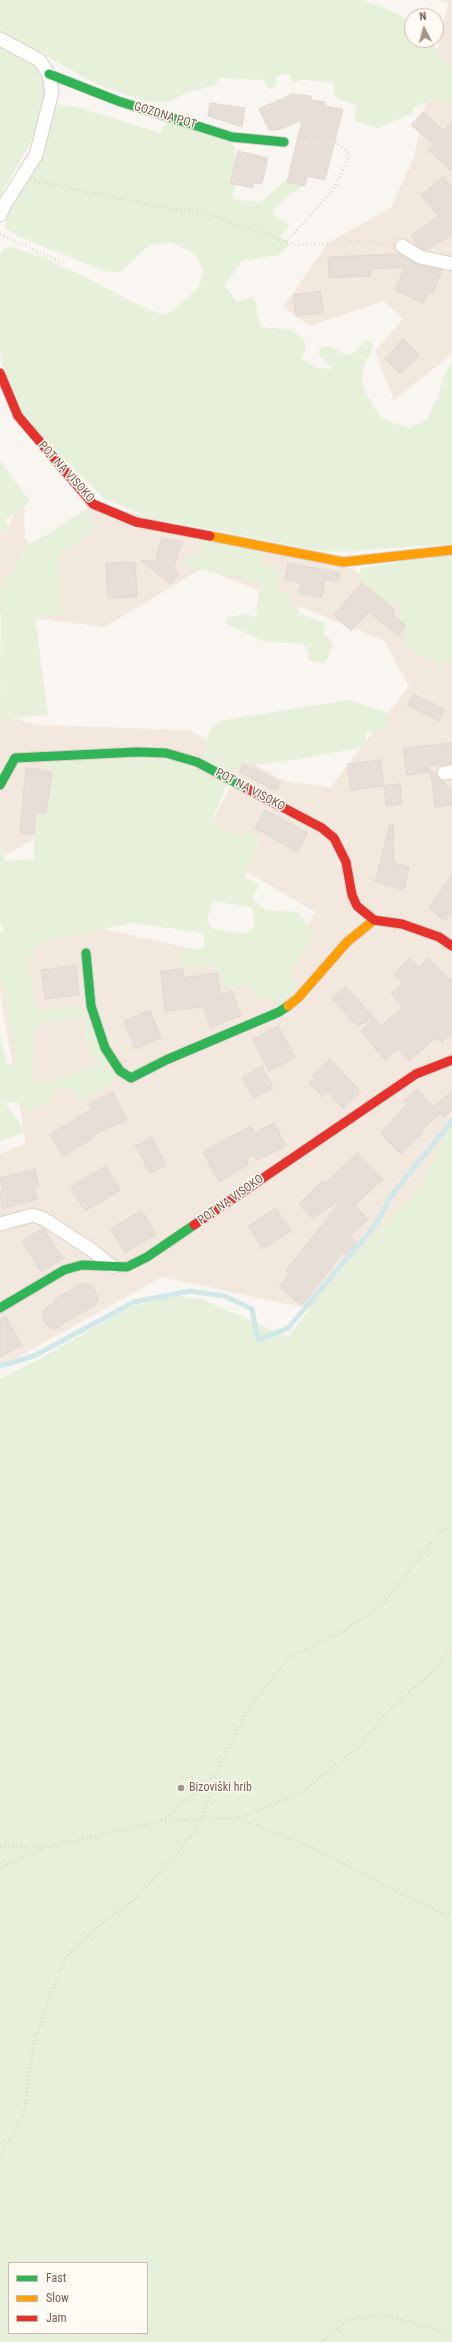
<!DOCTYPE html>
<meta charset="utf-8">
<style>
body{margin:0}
#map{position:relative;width:452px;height:2342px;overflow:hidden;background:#f9f5f0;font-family:"Roboto Condensed",sans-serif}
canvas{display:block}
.legend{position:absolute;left:8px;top:2262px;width:140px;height:72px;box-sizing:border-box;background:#fffaf3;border:1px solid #cabbb1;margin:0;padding:5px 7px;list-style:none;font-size:12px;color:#7a5c4d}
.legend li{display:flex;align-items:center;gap:8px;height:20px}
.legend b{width:20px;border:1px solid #cabbb1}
.north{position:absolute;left:404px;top:8px;width:40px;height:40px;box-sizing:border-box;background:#fffaf3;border:1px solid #cabbb1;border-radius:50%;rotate:354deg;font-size:11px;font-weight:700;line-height:16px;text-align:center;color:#7a5c4d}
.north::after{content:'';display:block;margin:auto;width:14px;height:18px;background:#a69286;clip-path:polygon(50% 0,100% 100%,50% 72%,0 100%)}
</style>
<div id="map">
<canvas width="452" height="2342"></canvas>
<ul class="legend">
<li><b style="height:5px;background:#30b455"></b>Fast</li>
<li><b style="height:5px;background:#ff9f0a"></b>Slow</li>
<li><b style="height:5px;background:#e5322d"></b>Jam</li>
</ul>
<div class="north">N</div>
</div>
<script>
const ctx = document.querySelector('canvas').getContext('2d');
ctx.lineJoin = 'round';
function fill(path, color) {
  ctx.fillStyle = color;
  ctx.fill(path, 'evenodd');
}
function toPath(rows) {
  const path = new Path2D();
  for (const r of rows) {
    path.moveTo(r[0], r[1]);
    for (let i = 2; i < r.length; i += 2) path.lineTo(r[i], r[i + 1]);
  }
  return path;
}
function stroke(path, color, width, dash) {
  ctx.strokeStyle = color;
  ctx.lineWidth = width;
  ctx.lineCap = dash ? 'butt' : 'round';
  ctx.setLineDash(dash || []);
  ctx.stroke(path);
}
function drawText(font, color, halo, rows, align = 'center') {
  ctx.font = font + ' "Roboto Condensed",sans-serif';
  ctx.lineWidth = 3;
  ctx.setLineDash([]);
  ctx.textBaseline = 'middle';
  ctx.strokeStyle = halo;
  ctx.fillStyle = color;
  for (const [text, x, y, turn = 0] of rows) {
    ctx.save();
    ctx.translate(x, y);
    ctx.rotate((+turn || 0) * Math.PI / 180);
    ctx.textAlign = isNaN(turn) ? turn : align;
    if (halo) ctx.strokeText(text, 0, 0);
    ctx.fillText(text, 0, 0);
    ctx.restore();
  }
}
const residential = toPath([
 [438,0,452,0,452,354,394,400,375,351,403,319,384,301,310,326,283,307,328,243,391,207,413,160,448,3],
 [24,494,25,540,41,549,93,504,343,562,452,643,452,1142,329,1313,162,1277,0,1367,0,1154,26,1143,0,992,0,940,87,925,281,969,315,912,200,844,231,786,56,827,0,858,0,715,37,725,189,730,285,781,331,787,409,686,385,641,203,568,105,627,0,614,0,533,5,533]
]);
const green = toPath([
 [0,0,361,0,382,6,412,22,412,40,429,40,452,67,452,105,439,99,430,100,413,108,413,113,378,128,355,121,356,105,334,97,334,83,305,80,292,82,289,73,275,76,277,86,269,89,264,80,220,78,215,85,190,92,168,102,143,101,94,83,43,54,0,34],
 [0,46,27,59,35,66,45,76,47,89,37,132,0,196],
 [56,105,77,107,160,133,168,119,233,142,236,156,232,181,236,184,232,199,261,202,288,178,305,183,274,208,273,214,290,226,280,237,290,245,279,255,242,261,225,286,237,302,254,297,261,327,292,330,304,339,306,349,301,358,317,368,333,369,319,355,319,348,329,346,346,355,355,352,365,340,374,344,364,366,362,382,369,399,381,418,408,428,426,421,437,399,445,372,452,362,452,544,352,551,321,551,152,518,105,499,26,422,7,378,0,354,0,254,5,249,12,247,51,260,58,266,79,274,148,310,167,315,198,288,204,272,195,254,171,242,150,245,120,272,107,272,17,236,6,228,5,218,47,134],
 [0,460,30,501,5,521,11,531,0,532],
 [83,511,91,515,95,531,59,555,63,614,35,617,48,715,0,719,1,584,11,575,26,546,46,535],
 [202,540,263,552,263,564,282,572,276,590,291,594,289,604,298,606,298,613,326,623,323,633,334,644,325,664,308,660,308,651,302,643,265,642,226,624,227,617,247,614,256,617,260,582,182,566,186,556,197,559],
 [452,553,452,665,446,662,441,666,405,647,399,604,388,603,358,578,361,568],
 [349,700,386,712,389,730,366,733,366,747,293,760,234,767,229,774,204,759,204,749,209,732,214,725,223,720],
 [174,759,226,785,211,823,241,838,246,829,261,840,245,877,259,884,252,899,266,910,298,912,314,933,290,974,301,987,277,1004,269,997,259,999,250,986,227,989,213,964,179,968,178,951,204,948,204,933,132,923,37,943,28,960,36,1011,78,1005,83,1010,114,1078,111,1085,81,1101,72,1089,63,1088,55,1091,46,1104,39,1107,29,1109,14,1102,5,1103,22,1127,33,1129,0,1141,0,1034,7,1063,17,1064,8,1007,0,974,0,932,4,932,0,921,0,847,3,847,4,861,34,859,34,819,43,816,53,771,45,769,45,761],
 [212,901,253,908,254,926,247,934,211,928,207,921],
 [83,1018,84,1033,97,1066,55,1080,32,1084,34,1032,42,1022],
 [452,1125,452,2342,0,2342,0,1379,38,1360,129,1308,172,1295,202,1299,288,1337,344,1265,414,1195,426,1175,437,1150],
 [9,2263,147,2263,147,2333,9,2333]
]);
const stream = toPath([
 [0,1366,34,1356,134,1302,190,1291,224,1296,252,1309,258,1340,288,1328,376,1224,391,1196,452,1121]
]);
const building = toPath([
 [292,94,311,96,311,100,325,102,325,106,343,109,325,180,307,176,305,186,287,182,302,120,278,130,269,130,259,109,292,94],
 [210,103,245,108,242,127,208,116,210,103],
 [423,112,444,131,452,121,452,171,428,150,433,144,411,125,423,112],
 [238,151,268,158,262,184,254,183,253,188,230,183,238,151],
 [444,177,452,187,452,235,427,250,423,249,418,246,411,236,438,216,421,195,444,177],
 [400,254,418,265,442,270,433,293,429,291,423,303,395,290,405,267,370,269,370,276,329,278,328,257,400,254],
 [320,291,324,312,296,316,293,295,320,291],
 [403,339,419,355,401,374,385,359,403,339],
 [162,538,182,542,173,569,179,574,171,584,141,561,155,561,162,538],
 [135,562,137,597,108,598,106,563,135,562],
 [288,563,340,573,338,582,325,579,322,598,299,593,301,583,285,579,288,563],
 [362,583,395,610,392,614,406,626,398,636,369,612,351,631,334,615,362,583],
 [413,694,445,710,439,721,407,705,413,694],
 [452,743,452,763,426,766,452,790,452,805,435,807,431,772,407,775,403,748,452,743],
 [380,760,384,786,351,790,347,764,380,760],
 [243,765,251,769,252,767,281,783,276,791,239,772,243,765],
 [26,768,52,772,46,813,36,812,34,834,20,833,26,768],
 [400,784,402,804,386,806,384,786,400,784],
 [265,810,308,833,297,852,255,828,265,810],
 [390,825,393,825,394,863,409,867,404,890,375,882,390,825],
 [452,874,452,912,445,921,429,908,452,874],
 [410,958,419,967,428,958,452,981,452,1034,442,1042,437,1037,409,1061,398,1049,385,1060,361,1031,374,1018,381,1026,403,1007,391,994,403,982,394,974,410,958],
 [76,966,79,995,45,999,41,970,76,966],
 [183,969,184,978,217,973,221,995,232,991,241,1016,211,1027,203,1007,165,1011,161,971,183,969],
 [346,987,374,1018,357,1026,332,999,346,987],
 [150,1010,161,1038,135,1049,124,1021,150,1010],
 [278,1026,295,1058,269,1071,253,1039,278,1026],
 [330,1059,361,1092,343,1108,328,1092,323,1097,309,1083,315,1078,312,1076,330,1059],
 [262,1066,273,1088,253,1098,242,1077,262,1066],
 [417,1089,440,1114,421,1130,423,1132,401,1154,380,1133,407,1105,403,1101,417,1089],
 [452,1091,452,1110,444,1117,434,1106,452,1091],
 [113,1092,126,1120,92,1136,93,1138,63,1156,50,1134,92,1109,89,1104,113,1092],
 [274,1123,286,1146,257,1160,252,1155,246,1160,249,1164,219,1182,203,1152,251,1126,255,1133,274,1123],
 [152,1137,166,1165,150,1173,135,1146,152,1137],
 [357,1153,383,1179,355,1205,368,1220,350,1235,358,1243,346,1255,343,1252,302,1305,279,1287,290,1273,286,1271,343,1198,312,1218,299,1204,323,1181,326,1183,357,1153],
 [106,1166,120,1190,85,1211,71,1187,106,1166],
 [35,1169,39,1186,34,1188,37,1199,2,1209,0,1192,3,1191,0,1178,35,1169],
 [276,1208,291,1231,263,1249,248,1226,276,1208],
 [141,1210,156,1234,125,1253,111,1229,141,1210],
 [43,1228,63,1259,41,1271,22,1242,43,1228],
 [83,1283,93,1287,98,1298,95,1305,54,1329,47,1326,43,1319,43,1311,47,1307,56,1302,55,1299,83,1283],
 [6,1317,22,1345,0,1357,0,1319,6,1317]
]);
const path = toPath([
 [35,181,156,206,209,214,295,245,357,242,389,245],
 [0,234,59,261],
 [286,242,334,189,350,154,334,140,300,137],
 [238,1818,300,1794,358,1747,396,1703,428,1676,452,1648],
 [162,1821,216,1774,247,1711,290,1656,337,1635,385,1602,438,1534,452,1526],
 [0,1846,43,1848,162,1821,202,1819,216,1776],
 [0,1868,41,1849],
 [437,1911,452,1924],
 [0,2158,24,2114,33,2045,65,1958,96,1928,139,1896,180,1850,202,1819,237,1818,313,1848,392,1889,437,1911,452,1914],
 [321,2342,349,2319,378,2315,431,2327,452,2336]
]);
const street = toPath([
 [0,39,39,60,49,74,52,92,36,155,5,204,0,215],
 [402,246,420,257,452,264],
 [444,773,452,772],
 [0,1224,33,1215,44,1219,93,1251,113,1267]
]);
const fast = toPath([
 [49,74,118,101,232,137,284,142],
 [0,785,15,758,137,752,166,753,197,762,246,788],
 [86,953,91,1006,105,1048,120,1071,131,1078,166,1060,279,1012,288,1006],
 [0,1308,64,1270,82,1265,127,1267,147,1257,194,1225]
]);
const slow = toPath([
 [210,536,343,562,452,550],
 [288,1006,298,998,347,942,374,920]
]);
const jam = toPath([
 [0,373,18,416,93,504,136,522,210,536],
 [246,788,322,828,334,838,346,862,352,895,357,906,374,920,402,924,439,937,452,946],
 [194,1225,416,1074,452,1060]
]);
const markers = [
 [181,1788,4,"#a69286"]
];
const streetNames = [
 ["GOZDNA POT",165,116,17],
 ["POT NA VISOKO",66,472,48],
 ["POT NA VISOKO",250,790,28],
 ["POT NA VISOKO",231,1200,-35]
];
const poiNames = [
 ["Bizoviški hrib",189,1788]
];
fill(residential, '#f2e8de');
fill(green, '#e7f0db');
stroke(stream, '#d0e8ea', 5);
fill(building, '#e6ded7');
stroke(building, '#e2d8d2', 1);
stroke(street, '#d7d1cb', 15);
stroke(fast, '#d9d2cb', 11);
stroke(slow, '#d9d2cb', 11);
stroke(jam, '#d9d2cb', 11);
stroke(path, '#dcd5d0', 2.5, [1, 3]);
stroke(street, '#fefefd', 13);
stroke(fast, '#30b455', 9);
stroke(slow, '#ff9f0a', 9);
stroke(jam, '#e5322d', 9);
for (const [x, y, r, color] of markers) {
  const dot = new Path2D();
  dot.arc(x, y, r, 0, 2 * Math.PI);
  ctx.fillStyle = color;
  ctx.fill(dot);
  stroke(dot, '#fffaf3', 1.5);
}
drawText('12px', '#7a5c4d', '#fffaf3', streetNames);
drawText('12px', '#7a5c4d', '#fffaf3', poiNames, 'left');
</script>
